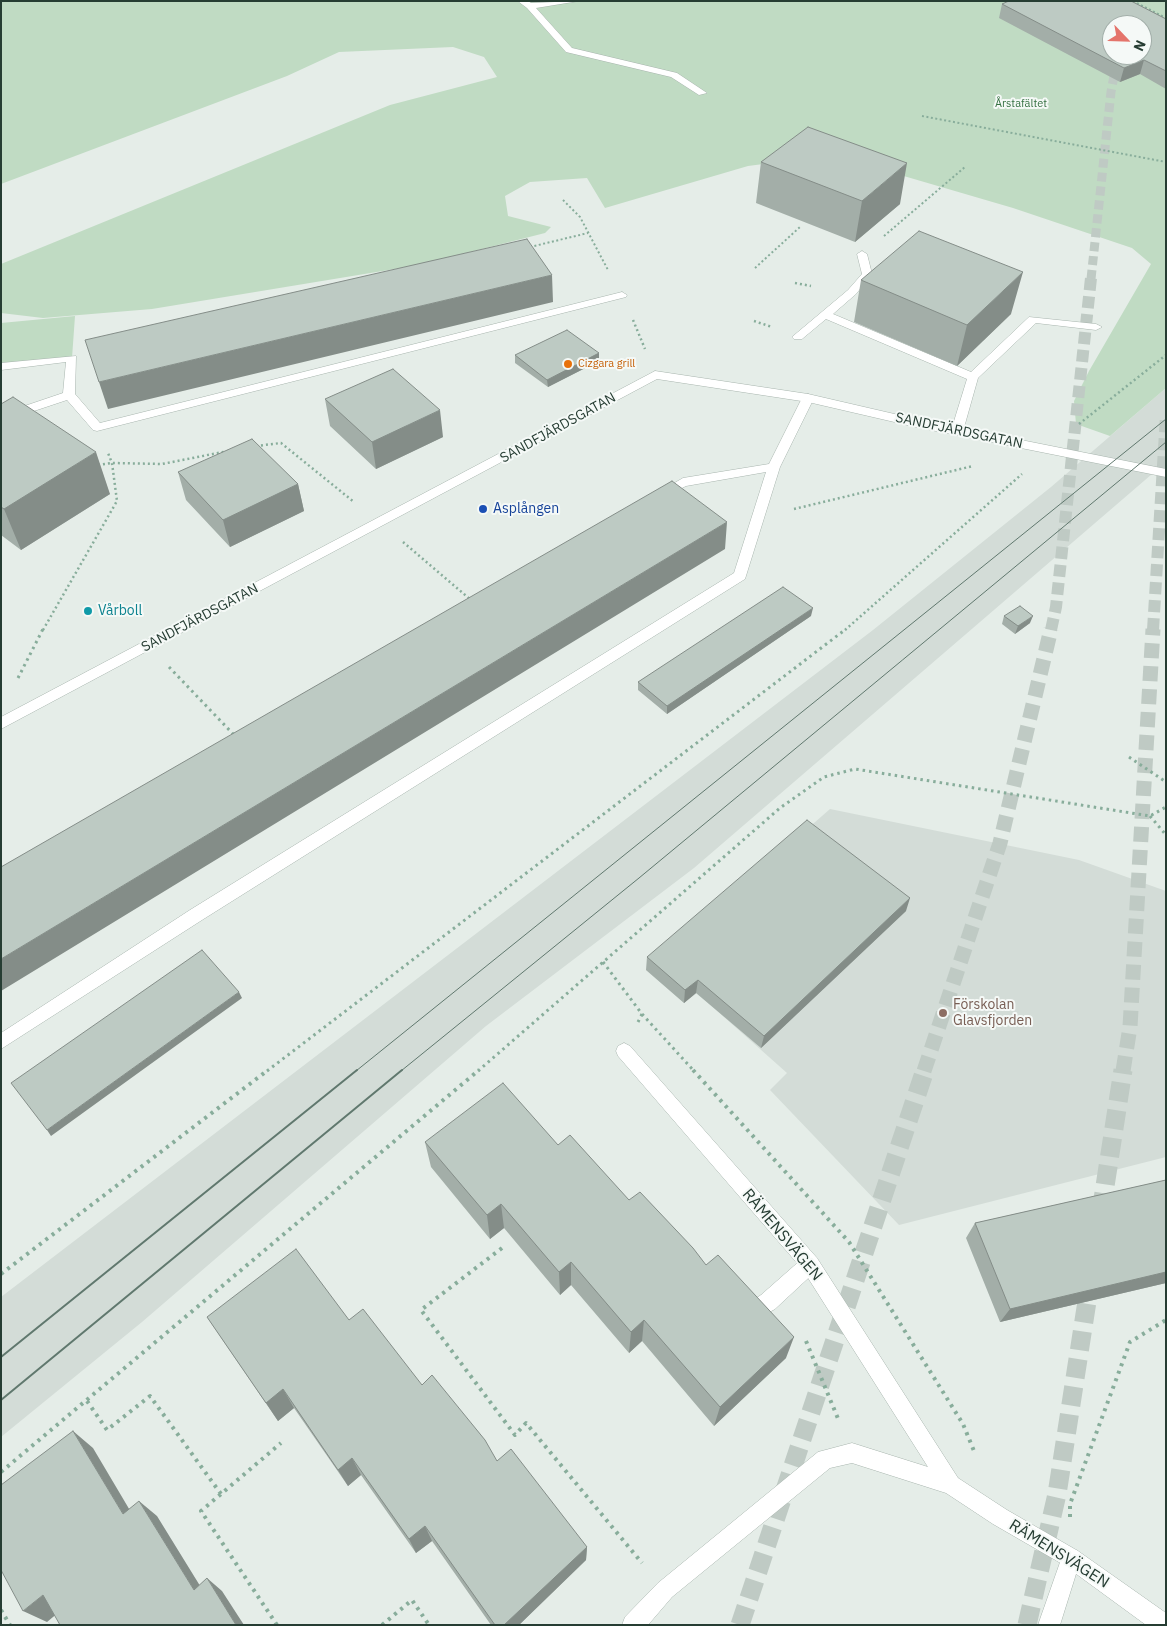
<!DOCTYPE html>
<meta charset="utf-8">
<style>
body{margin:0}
#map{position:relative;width:1167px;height:1626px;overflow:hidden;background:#e5ede8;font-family:"IBM Plex Sans",sans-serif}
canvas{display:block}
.frame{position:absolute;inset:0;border:2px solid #263d33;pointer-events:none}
.north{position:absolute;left:1102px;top:15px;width:50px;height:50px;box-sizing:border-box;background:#f5f9f7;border:1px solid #a2aea9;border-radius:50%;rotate:114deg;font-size:14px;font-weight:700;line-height:20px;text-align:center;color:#263d33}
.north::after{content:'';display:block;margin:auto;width:18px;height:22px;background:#e4746b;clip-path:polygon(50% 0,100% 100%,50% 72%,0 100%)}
</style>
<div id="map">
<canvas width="1167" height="1626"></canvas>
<div class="frame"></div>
<div class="north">N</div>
</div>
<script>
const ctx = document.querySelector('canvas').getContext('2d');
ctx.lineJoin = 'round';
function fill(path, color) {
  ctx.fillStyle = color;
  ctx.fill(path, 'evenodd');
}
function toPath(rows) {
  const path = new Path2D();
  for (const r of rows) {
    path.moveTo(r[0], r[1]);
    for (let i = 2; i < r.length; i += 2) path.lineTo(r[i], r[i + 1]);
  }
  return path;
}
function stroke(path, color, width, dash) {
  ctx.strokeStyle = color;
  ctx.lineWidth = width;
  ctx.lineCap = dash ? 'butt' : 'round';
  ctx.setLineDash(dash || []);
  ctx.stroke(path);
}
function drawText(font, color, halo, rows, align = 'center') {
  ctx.font = font + ' "IBM Plex Sans",sans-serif';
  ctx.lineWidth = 4;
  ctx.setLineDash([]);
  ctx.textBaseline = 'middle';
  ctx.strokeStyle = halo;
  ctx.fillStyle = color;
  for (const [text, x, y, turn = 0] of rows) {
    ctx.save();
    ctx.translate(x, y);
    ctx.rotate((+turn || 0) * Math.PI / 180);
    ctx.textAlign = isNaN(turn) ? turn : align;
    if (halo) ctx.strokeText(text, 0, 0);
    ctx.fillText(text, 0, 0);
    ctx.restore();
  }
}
const built = toPath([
 [1166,388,1166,462,694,868,486,1026,142,1322,1,1437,1,1297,873,630,1051,487],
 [830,809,1079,860,1166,891,1166,1157,899,1225,770,1090,787,1073,697,993,684,1003,646,970]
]);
const green = toPath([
 [1,1,1166,1,1166,388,1110,436,1076,424,1074,401,1089,371,1151,264,1132,248,1013,208,832,155,748,166,605,208,587,178,530,182,505,196,508,216,551,227,545,233,419,265,152,309,43,318,1,313,1,264,390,105,497,77,484,57,453,47,339,52,287,76,1,184],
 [1112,25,1142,25,1142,55,1112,55],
 [75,316,72,358,1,365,1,323]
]);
const highwayTunnelFar3 = toPath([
 [1091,279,1111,92,1118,55]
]);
const highwayTunnelFar2 = toPath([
 [1051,630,1056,607,1091,278],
 [1153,630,1166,416]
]);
const highwayTunnelFar1 = toPath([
 [924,1071,1000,843,1051,629],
 [1123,1071,1130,1027,1153,629]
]);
const highwayTunnel = toPath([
 [1101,1212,1123,1070],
 [740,1625,925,1070],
 [1027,1625,1057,1494,1090,1282]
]);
const pathFar3 = toPath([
 [1133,1,1166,18],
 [922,116,1166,162],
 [563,200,580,217,608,270],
 [884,236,965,167],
 [530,247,588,233],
 [755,268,800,227]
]);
const pathFar2 = toPath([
 [795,283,811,286],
 [633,320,645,349],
 [754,321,772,327],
 [1079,424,1166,355],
 [256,446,281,443,354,502],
 [98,465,112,463,162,464,228,451],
 [794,509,973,466],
 [403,542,471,600],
 [43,630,117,501,112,463,108,453],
 [845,630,1022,474]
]);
const pathFar1 = toPath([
 [169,667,236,737],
 [18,678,43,629],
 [1129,757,1166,782],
 [1150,816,1166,835],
 [603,962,642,1014,638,1022],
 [642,1014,694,1071],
 [267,1071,846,629],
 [478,1071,780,808,824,777,855,769,1150,816,1166,807]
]);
const path = toPath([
 [693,1070,849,1242,963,1424,974,1451],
 [502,1248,421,1310,515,1435,526,1423,642,1563],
 [1,1274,268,1070],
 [806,1341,839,1421],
 [87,1401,107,1430,150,1396,221,1494],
 [1,1472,479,1070],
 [1070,1517,1070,1504,1130,1342,1166,1320],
 [1,1610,10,1625],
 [277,1625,201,1511,281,1443],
 [382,1625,412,1600,429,1625]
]);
const lane = toPath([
 [528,1,531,3,579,1,536,8,572,48,677,73,707,93,699,95,671,77,566,52,527,8,519,2,528,1],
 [862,251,867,254,872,274,856,294,833,314,971,372,1029,317,1096,324,1102,327,1096,330,1036,323,978,378,963,431,961,434,953,434,951,431,967,379,826,319,802,339,794,339,792,337,848,290,862,274,857,254,862,251],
 [622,292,627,295,626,297,97,431,93,430,67,400,1,422,1,414,63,393,66,362,1,370,1,363,76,356,75,394,100,423,622,292],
 [808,394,814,398,780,467,745,579,202,920,1,1049,1,1033,190,910,734,573,766,472,686,486,660,499,654,495,683,478,769,464,802,398,808,394],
 [810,1255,817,1258,819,1264,817,1270,775,1309,748,1324,741,1322,739,1315,741,1308,761,1295,803,1258,810,1255],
 [1071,1548,1078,1551,1081,1558,1060,1625,1038,1625,1064,1551,1071,1548]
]);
const street = toPath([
 [655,371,808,394,916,419,1166,469,1166,477,916,427,808,402,657,379,1,729,1,717,655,371],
 [624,1043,630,1046,817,1258,958,1478,1007,1510,1078,1551,1166,1613,1166,1625,1146,1625,1064,1565,993,1524,946,1493,852,1463,830,1468,672,1597,648,1625,622,1625,625,1617,658,1583,818,1452,852,1443,928,1467,803,1270,618,1056,616,1051,618,1046,624,1043]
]);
const tramFar1 = toPath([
 [356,1071,1166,419],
 [401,1071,639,878,1166,442]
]);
const tram = toPath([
 [1,1357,357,1070],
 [1,1400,402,1070]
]);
const wall = toPath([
 [1002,4,1166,19,1166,89,1140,74,1120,82,999,18],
 [761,162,900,204,855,242,756,203],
 [861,280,1011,314,957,366,854,322],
 [599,353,599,361,548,387,515,363,515,355],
 [325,399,443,437,376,469,330,426],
 [1,404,110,494,21,550,1,535],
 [178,472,298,484,304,511,230,547,186,500],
 [811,616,667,714,638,690,638,682],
 [1004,616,1030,623,1015,634,1002,624],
 [906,911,761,1048,696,993,684,1003,646,970,647,957],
 [425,1142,558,1145,629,1200,706,1265,786,1358,714,1426,642,1341,629,1353,571,1285,560,1295,504,1228,490,1239,431,1167],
 [1166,1180,1166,1283,1000,1322,966,1238,975,1223],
 [207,1317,349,1320,422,1385,497,1461,587,1547,586,1560,519,1625,491,1625,432,1541,416,1553,361,1475,348,1486,294,1408,278,1421]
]);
const shadedWall = toPath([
 [1144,60,1140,74,1120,82,1124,68],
 [907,163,900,204,855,242,862,201],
 [1023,272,1011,314,957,366,967,325],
 [552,275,553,302,108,409,99,382],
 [599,353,599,361,548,387,547,380],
 [440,410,443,437,376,469,372,442],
 [96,452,110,494,21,550,4,509],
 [298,484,304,511,230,547,223,520],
 [727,522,725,549,1,991,1,959],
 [813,608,811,616,667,714,667,706],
 [1033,616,1030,623,1015,634,1018,626],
 [910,898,906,911,761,1048,764,1036],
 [698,980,696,993,684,1003,685,990],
 [239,992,242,998,51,1136,47,1130],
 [501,1204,504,1228,490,1239,487,1215],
 [571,1262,571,1285,560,1295,559,1272],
 [1166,1272,1166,1283,1000,1322,1010,1309],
 [644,1320,642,1341,629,1353,631,1332],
 [794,1337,786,1358,714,1426,720,1407],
 [283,1389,294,1408,278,1421,266,1403],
 [73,1431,93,1448,141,1529,123,1514],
 [352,1458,361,1475,348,1486,338,1470],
 [139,1501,157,1516,210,1602,194,1590],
 [425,1526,432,1541,416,1553,409,1539],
 [587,1547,586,1560,519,1625,504,1625],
 [207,1578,222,1591,244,1625,236,1625],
 [43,1595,65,1607,47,1622,23,1611]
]);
const building = toPath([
 [1009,1,1131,1,1166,19,1166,71,1144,60,1124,68,1002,4,1009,1],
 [1112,25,1142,25,1142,55,1112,55,1112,25],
 [808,127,907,163,862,201,761,162,808,127],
 [919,231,1023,272,967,325,861,280,919,231],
 [527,239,552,275,99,382,85,340,527,239],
 [567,330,599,353,547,380,515,355,567,330],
 [393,369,440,410,372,442,325,399,393,369],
 [13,397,96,452,4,509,1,507,1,404,13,397],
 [252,439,298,484,223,520,178,472,252,439],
 [672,481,727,522,1,959,1,867,672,481],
 [783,587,813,608,667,706,638,682,783,587],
 [1020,606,1033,616,1018,626,1004,616,1020,606],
 [807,820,910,898,764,1036,698,980,685,990,647,957,807,820],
 [202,950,239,992,47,1130,11,1083,202,950],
 [503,1083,558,1145,570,1135,629,1200,640,1192,693,1248,706,1265,718,1255,794,1337,720,1407,644,1320,631,1332,571,1262,559,1272,501,1204,487,1215,425,1142,503,1083],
 [1166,1180,1166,1272,1010,1309,975,1223,1166,1180],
 [296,1249,349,1320,363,1309,422,1385,432,1375,485,1440,497,1461,511,1449,587,1547,504,1625,495,1625,425,1526,409,1539,352,1458,338,1470,283,1389,266,1403,207,1317,296,1249],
 [73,1431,123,1514,139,1501,194,1590,207,1578,236,1625,60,1625,43,1595,23,1611,1,1570,1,1485,73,1431]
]);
const markers = [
 [568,364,5,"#e8710a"],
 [483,509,5,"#1a4fb4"],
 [88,611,5,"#0f9aa8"],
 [943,1013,5,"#8d6e63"]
];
const farParknames = [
 ["Årstafältet",1021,104]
];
const farFoodnames = [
 ["Cizgara grill",578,364]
];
const streetNames = [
 ["SANDFJÄRDSGATAN",558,428,-29],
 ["SANDFJÄRDSGATAN",959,431,12],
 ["SANDFJÄRDSGATAN",200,618,-28]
];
const transitNames = [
 ["Asplången",493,509]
];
const cultureNames = [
 ["Vårboll",98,611]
];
const educationNames = [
 ["Förskolan",953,1005],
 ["Glavsfjorden",953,1021]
];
const nearStreetnames = [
 ["RÄMENSVÄGEN",782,1235,50],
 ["RÄMENSVÄGEN",1059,1554,32]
];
fill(built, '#d3dcd7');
fill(green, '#c0dbc3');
stroke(highwayTunnelFar3, '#bfcac4', 9, [9, 5]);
stroke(highwayTunnelFar2, '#bfcac4', 12, [12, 6]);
stroke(highwayTunnelFar1, '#bfcac4', 15, [15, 8]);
stroke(highwayTunnel, '#bfcac4', 19, [19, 9]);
stroke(lane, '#a8b5ae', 1);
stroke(street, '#a8b5ae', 1);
stroke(pathFar3, '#88ad9b', 2, [2, 2.5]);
stroke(pathFar2, '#88ad9b', 2.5, [2, 3]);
stroke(pathFar1, '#88ad9b', 3, [2.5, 4]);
stroke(path, '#88ad9b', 4, [3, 5]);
fill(lane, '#fff');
fill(street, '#fff');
stroke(tramFar1, '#60786e', 1);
stroke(tram, '#60786e', 2);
fill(wall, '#a3aea8');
fill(shadedWall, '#848d88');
fill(building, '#bdcac3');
stroke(building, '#848d88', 1);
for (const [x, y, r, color] of markers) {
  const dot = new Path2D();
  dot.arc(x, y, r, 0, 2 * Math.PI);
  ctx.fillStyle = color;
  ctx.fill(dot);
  stroke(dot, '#f5f9f7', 2);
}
drawText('11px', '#347041', '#f5f9f7', farParknames);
drawText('11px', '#c56008', '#f5f9f7', farFoodnames, 'left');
drawText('14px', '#263d33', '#f5f9f7', streetNames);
drawText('14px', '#164399', '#f5f9f7', transitNames, 'left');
drawText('14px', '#0d838f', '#f5f9f7', cultureNames, 'left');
drawText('14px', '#785e54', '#f5f9f7', educationNames, 'left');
drawText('16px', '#263d33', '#f5f9f7', nearStreetnames);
</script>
